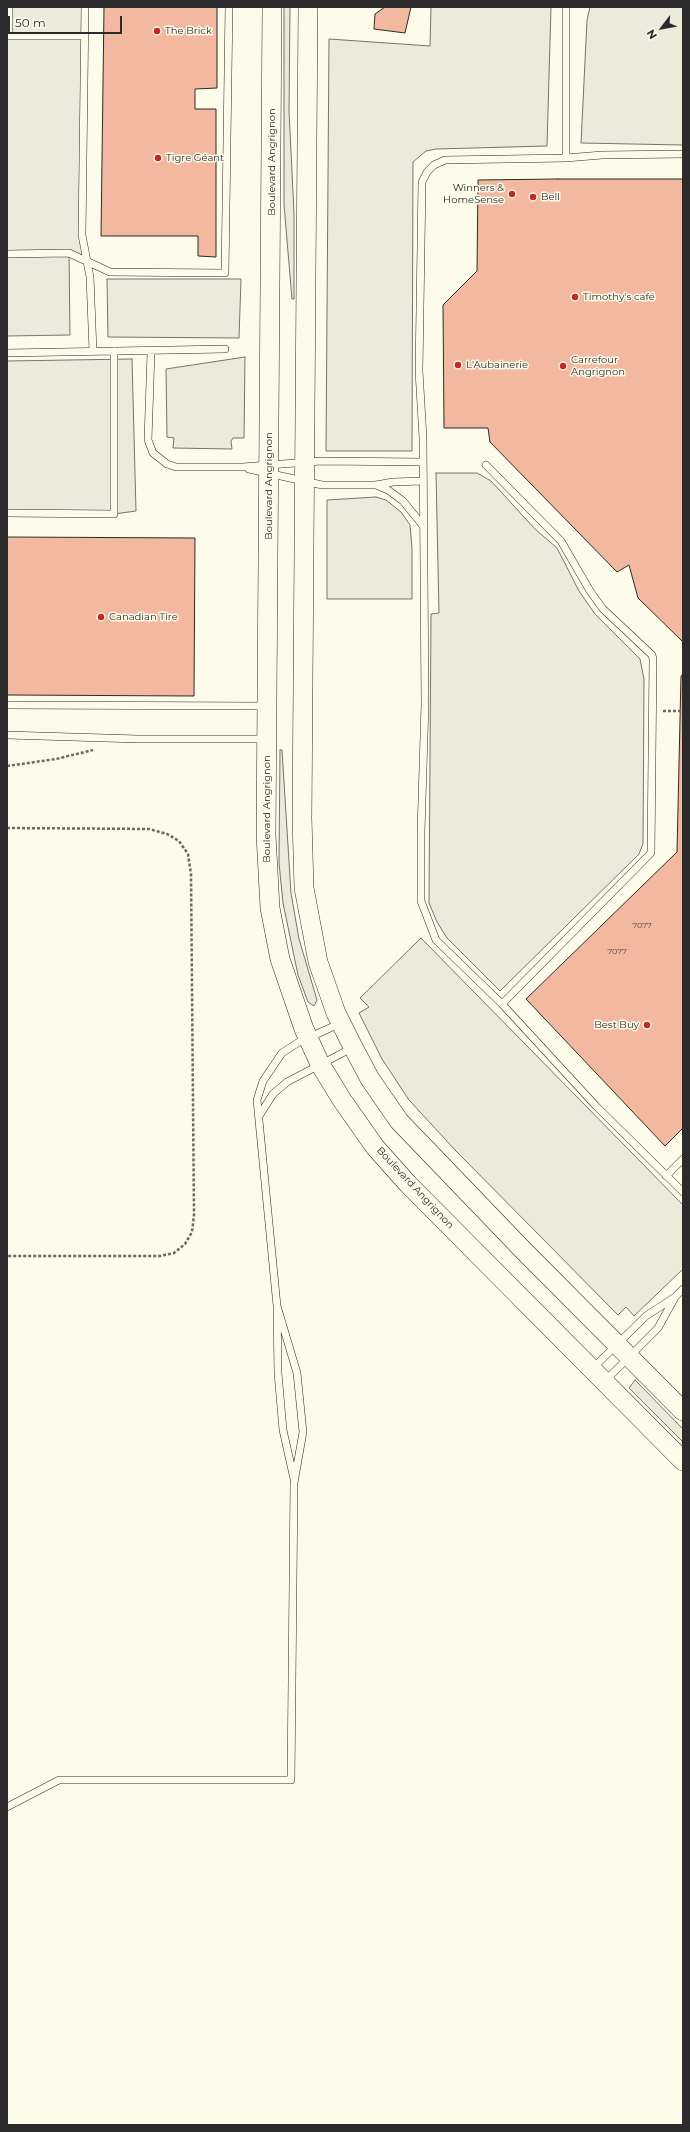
<!DOCTYPE html>
<meta charset="utf-8">
<style>
body{margin:0}
#map{position:relative;width:690px;height:2132px;overflow:hidden;background:#fdfbea;font-family:Montserrat,sans-serif}
canvas{display:block}
.frame{position:absolute;inset:0;border:8px solid #2b2b2b;pointer-events:none}
.north{position:absolute;left:642px;top:8px;width:40px;height:40px;-webkit-text-stroke:3px #fdfbea;paint-order:stroke;rotate:238deg;font-size:11px;font-weight:700;line-height:16px;text-align:center;color:#2b2b2b}
.north::after{content:'';display:block;margin:auto;width:14px;height:18px;background:#2b2b2b;clip-path:polygon(50% 0,100% 100%,50% 72%,0 100%)}
.scale{position:absolute;left:8px;top:16px;width:114px;height:18px;box-sizing:border-box;border:2px solid #2b2b2b;border-top:0;padding-left:5px;font-size:12px;line-height:14px;white-space:nowrap;color:#2b2b2b;-webkit-text-stroke:3px #fdfbea;paint-order:stroke}
</style>
<div id="map">
<canvas width="690" height="2132"></canvas>
<div class="frame"></div>
<div class="north">N</div>
<div class="scale">50 m</div>
</div>
<script>
const ctx = document.querySelector('canvas').getContext('2d');
ctx.lineJoin = 'round';
function fill(path, color) {
  ctx.fillStyle = color;
  ctx.fill(path, 'evenodd');
}
function toPath(rows) {
  const path = new Path2D();
  for (const r of rows) {
    path.moveTo(r[0], r[1]);
    for (let i = 2; i < r.length; i += 2) path.lineTo(r[i], r[i + 1]);
  }
  return path;
}
function stroke(path, color, width, dash) {
  ctx.strokeStyle = color;
  ctx.lineWidth = width;
  ctx.lineCap = dash ? 'butt' : 'round';
  ctx.setLineDash(dash || []);
  ctx.stroke(path);
}
function drawText(font, color, halo, rows, align = 'center') {
  ctx.font = font + ' Montserrat,sans-serif';
  ctx.lineWidth = 3;
  ctx.setLineDash([]);
  ctx.textBaseline = 'middle';
  ctx.strokeStyle = halo;
  ctx.fillStyle = color;
  for (const [text, x, y, turn = 0] of rows) {
    ctx.save();
    ctx.translate(x, y);
    ctx.rotate((+turn || 0) * Math.PI / 180);
    ctx.textAlign = isNaN(turn) ? turn : align;
    if (halo) ctx.strokeText(text, 0, 0);
    ctx.fillText(text, 0, 0);
    ctx.restore();
  }
}
const green = toPath([
 [284,7,290,7,289,111,294,213,294,299,292,299,284,205,284,7],
 [280,750,282,750,291,893,299,939,317,1000,314,1006,308,1002,298,975,283,903,279,863,280,750],
 [635,1380,683,1429,683,1442,629,1388,635,1380]
]);
const parking = toPath([
 [7,7,86,7,83,203,86,260,69,253,70,335,7,336,7,7],
 [431,7,551,7,547,146,436,149,426,151,413,162,412,451,326,451,329,39,430,46,431,7],
 [590,7,683,7,683,145,581,143,587,20,590,7],
 [107,279,241,279,239,338,108,337,107,279],
 [245,357,244,438,233,438,231,441,232,449,173,448,174,438,167,437,166,369,245,357],
 [132,359,136,511,114,514,7,513,7,361,132,359],
 [436,473,477,473,491,481,535,529,557,548,579,591,595,614,640,659,644,679,643,844,639,854,500,991,447,938,437,922,429,903,431,614,439,613,436,473],
 [376,497,386,500,401,512,410,525,412,548,412,599,327,599,327,500,376,497],
 [421,938,683,1205,683,1269,634,1316,626,1307,618,1315,456,1151,409,1100,382,1059,359,1013,369,1007,360,998,421,938]
]);
const building = toPath([
 [104,7,217,7,217,88,195,89,195,109,216,109,216,257,198,256,198,236,101,236,104,7],
 [385,7,411,7,405,33,374,29,375,14,385,7],
 [558,179,683,179,683,642,638,598,629,565,617,572,490,442,488,428,444,428,443,305,477,271,478,180,558,179],
 [7,537,195,538,194,696,7,695,7,537],
 [683,674,683,1128,665,1146,526,999,677,852,681,676,683,674]
]);
const path = toPath([
 [663,711,681,711],
 [7,766,56,759,93,750],
 [7,828,149,829,167,834,179,841,188,854,191,874,194,1215,192,1232,185,1244,174,1253,160,1256,7,1256]
]);
const lane = toPath([
 [85,7,82,235,90,277,93,351],
 [7,36,85,36],
 [9,36,9,7],
 [683,154,602,155,566,158,445,160,434,165,427,172,422,182,419,371,423,438,425,704,421,832,421,901,436,940,502,1004,596,1106,683,1192],
 [566,158,566,7],
 [7,254,69,253,110,272,225,273,229,7],
 [151,352,148,440,153,453,167,464,176,467,243,467,321,461,423,462],
 [7,353,225,349],
 [486,465,561,541,590,591,603,609,652,655,653,659,651,853,502,1004],
 [249,469,322,485,376,485,393,482,423,481],
 [376,485,388,490,403,501,424,527],
 [7,513,114,514,114,351],
 [7,705,267,706],
 [7,735,138,739,266,739],
 [259,1116,273,1094,287,1082,352,1048],
 [666,1176,683,1159],
 [592,1369,646,1316,675,1297,683,1289],
 [605,1381,658,1328,674,1299],
 [294,1479,283,1430,278,1373,277,1306,257,1100,263,1081,282,1053,299,1042,341,1023],
 [7,1807,59,1780,291,1780,294,1483,303,1432,297,1373,277,1306]
]);
const secondary = toPath([
 [272,7,266,835,270,908,280,959,304,1029,320,1064,342,1100,375,1147,408,1184,683,1461],
 [308,7,302,818,304,888,318,962,336,1013,353,1047,370,1079,399,1121,523,1250,683,1411]
]);
const markers = [
 [157,31,4,"#c62828"],
 [158,158,4,"#c62828"],
 [512,194,4,"#c62828"],
 [533,197,4,"#c62828"],
 [575,297,4,"#c62828"],
 [458,365,4,"#c62828"],
 [563,366,4,"#c62828"],
 [101,617,4,"#c62828"],
 [647,1025,4,"#c62828"]
];
const numberNames = [
 ["7077",642,926],
 ["7077",617,952]
];
const poiNames = [
 ["The Brick",165,31],
 ["Tigre Géant",166,158],
 ["Winners &",504,188,"right"],
 ["HomeSense",504,200,"right"],
 ["Bell",541,197],
 ["Timothy's café",583,297],
 ["Carrefour",571,360],
 ["Angrignon",571,372],
 ["L'Aubainerie",466,365],
 ["Canadian Tire",109,617],
 ["Best Buy",639,1025,"right"]
];
const streetNames = [
 ["Boulevard Angrignon",272,162,-90],
 ["Boulevard Angrignon",269,486,-90],
 ["Boulevard Angrignon",267,809,-90],
 ["Boulevard Angrignon",415,1188,47]
];
fill(green, '#ecebdb');
stroke(green, '#74746e', 1);
fill(parking, '#eceadb');
stroke(parking, '#74746e', 1);
fill(building, '#f2b8a0');
stroke(building, '#2b2b2b', 1);
stroke(lane, '#2b2b2b', 8);
stroke(secondary, '#2b2b2b', 20);
stroke(path, '#6a6964', 2.5, [3, 2]);
stroke(lane, '#fdfbea', 7);
stroke(secondary, '#fdfbea', 19);
for (const [x, y, r, color] of markers) {
  const dot = new Path2D();
  dot.arc(x, y, r, 0, 2 * Math.PI);
  ctx.fillStyle = color;
  ctx.fill(dot);
  stroke(dot, '#fdfbea', 1.5);
}
drawText('8px', '#5d4e48', null, numberNames);
drawText('10px', '#2b2b2b', '#fdfbea', poiNames, 'left');
drawText('10px', '#2b2b2b', '#fdfbea', streetNames);
</script>
